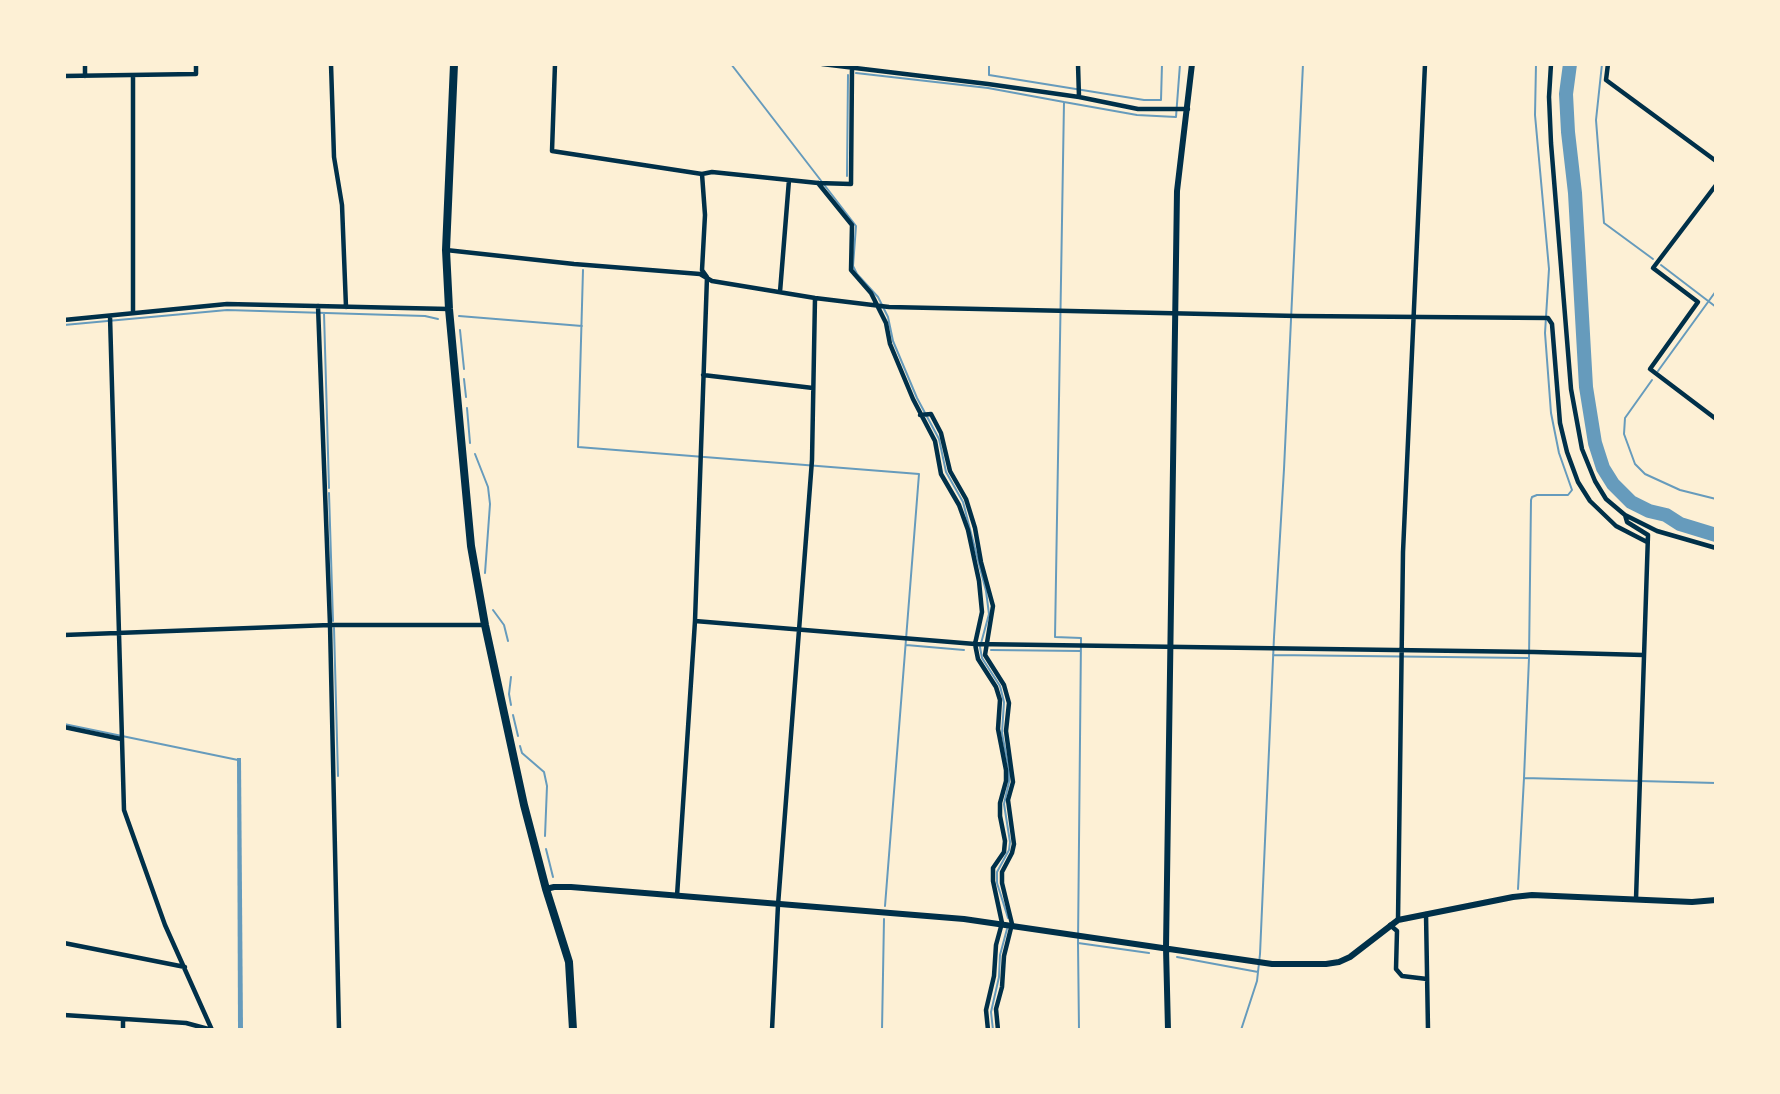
<!DOCTYPE html>
<style>
body{margin:0}
#map{position:relative;width:1780px;height:1094px;overflow:hidden;background:#fdf0d5;font-family:"Noto Serif",serif}
canvas{display:block}
.frame{position:absolute;inset:0;border:66px solid #fdf0d5;pointer-events:none}
</style>
<div id="map">
<canvas width="1780" height="1094"></canvas>
<div class="frame"></div>
</div>
<script>
const ctx = document.querySelector('canvas').getContext('2d');
ctx.lineJoin = 'round';
function fill(path, color) {
  ctx.fillStyle = color;
  ctx.fill(path, 'evenodd');
}
function toPath(rows) {
  const path = new Path2D();
  for (const r of rows) {
    path.moveTo(r[0], r[1]);
    for (let i = 2; i < r.length; i += 2) path.lineTo(r[i], r[i + 1]);
  }
  return path;
}
function stroke(path, color, width, dash) {
  ctx.strokeStyle = color;
  ctx.lineWidth = width;
  ctx.lineCap = dash ? 'butt' : 'round';
  ctx.setLineDash(dash || []);
  ctx.stroke(path);
}
const water = toPath([
 [237,758,241,758,243,1030,238,1029]
]);
const stream = toPath([
 [731,64,856,226,853,266,857,274,878,297,888,317,893,341,917,398,939,439,946,472,963,502,986,591,989,614,980,647,982,658,1000,686,1004,702,1002,733,1009,770,1009,782,1004,804,1010,842,1009,850,997,872,997,883,1008,918],
 [989,64,989,75,1144,100,1161,100,1162,64],
 [1536,64,1535,115,1549,269,1545,333,1551,413,1559,453,1572,490,1568,495,1537,495,1532,497,1531,500,1529,658,1524,778,1716,783],
 [1602,64,1596,120,1604,223,1653,259],
 [856,73,988,88,1064,102],
 [847,176,848,75],
 [1661,265,1716,307],
 [583,270,578,447,919,474,885,906],
 [324,313,329,488],
 [459,316,582,326],
 [64,325,227,310,425,316,438,319],
 [460,330,464,369],
 [1658,371,1716,291],
 [464,379,466,397],
 [1652,380,1625,418,1624,434,1635,464,1645,474,1680,490,1716,499],
 [467,408,470,443],
 [475,454,488,487,490,504,485,573],
 [329,493,333,621],
 [493,610,504,625,508,641],
 [334,628,338,776],
 [906,645,964,650],
 [991,650,1081,651],
 [1273,655,1529,658],
 [511,705,509,694,511,677],
 [513,715,518,736],
 [64,724,238,760],
 [520,746,522,753,544,772,547,786,545,836],
 [546,849,553,877],
 [1518,889,1524,778],
 [1078,943,1079,1030],
 [1149,953,1078,943,1081,638,1055,637,1064,102,1137,115,1176,117,1180,64],
 [1177,957,1258,972],
 [882,1030,884,919],
 [993,1030,991,1012,999,977,1000,955,1007,929],
 [1241,1030,1257,981,1260,954,1274,637,1284,469,1303,64]
]);
const river = toPath([
 [1570,64,1566,94,1568,132,1575,193,1586,387,1595,443,1603,468,1613,484,1631,502,1649,511,1666,515,1680,524,1716,535]
]);
const minor = toPath([
 [85,64,85,76],
 [331,64,334,157,342,205,346,307],
 [555,64,552,151,702,174,712,172,818,183,851,184,852,69],
 [822,64,988,84,1079,97,1138,109,1188,109],
 [1078,64,1079,97],
 [1551,64,1549,97,1551,143,1571,389,1582,449,1595,481,1606,499,1625,515,1657,531,1716,548],
 [1608,64,1606,80,1716,161],
 [133,75,133,312],
 [64,76,196,74,196,64],
 [818,183,852,225,851,270,871,293,886,323,890,344,913,399,935,441,941,474,959,505,968,530,979,581,982,612,975,644,978,659,996,687,1000,700,998,729,1006,770,1006,781,1000,803,1000,816,1005,841,1004,852,993,868,993,881,1002,923,996,945,994,976,986,1010,988,1030],
 [1716,185,1653,268,1698,302,1650,369,1716,419],
 [446,250,574,264,700,274,712,281,815,298,889,307,1297,316,1548,318,1552,324,1560,423,1567,452,1578,482,1590,501,1616,526,1647,542],
 [780,292,789,180],
 [318,306,330,625,339,1030],
 [110,316,124,810,165,925,212,1030],
 [64,320,227,304,449,309],
 [703,375,813,388],
 [920,415,931,414,941,433,950,471,966,499,975,528,981,562,993,606,985,655,1004,685,1009,703,1006,731,1013,782,1008,800,1014,844,1012,853,1002,872,1002,883,1012,924,1004,956,1002,987,996,1009,998,1030],
 [1625,515,1627,522,1648,535,1636,899],
 [695,621,975,644,1534,652,1643,655],
 [64,635,330,625,485,625],
 [64,727,121,739],
 [677,896,695,621,707,277,702,270,705,215,702,174],
 [1426,914,1428,1030],
 [1398,920,1403,552,1425,64],
 [1390,925,1397,931,1396,969,1402,976,1427,979],
 [64,943,185,967],
 [64,1015,186,1023,212,1030],
 [123,1030,123,1019],
 [772,1030,778,905,812,460,815,298]
]);
const tertiary = toPath([
 [546,889,554,887,571,887,964,919,1272,964,1326,964,1339,962,1350,957,1398,920,1513,897,1532,895,1692,902,1716,900],
 [1168,1030,1166,948,1177,191,1192,64]
]);
const trunk = toPath([
 [454,64,446,250,449,309,471,546,485,625,524,805,546,889,569,962,573,1030]
]);
fill(water, '#669bbc');
stroke(stream, '#669bbc', 2);
stroke(river, '#669bbc', 14);
stroke(minor, '#003049', 4.5);
stroke(tertiary, '#003049', 6);
stroke(trunk, '#003049', 8);
</script>
